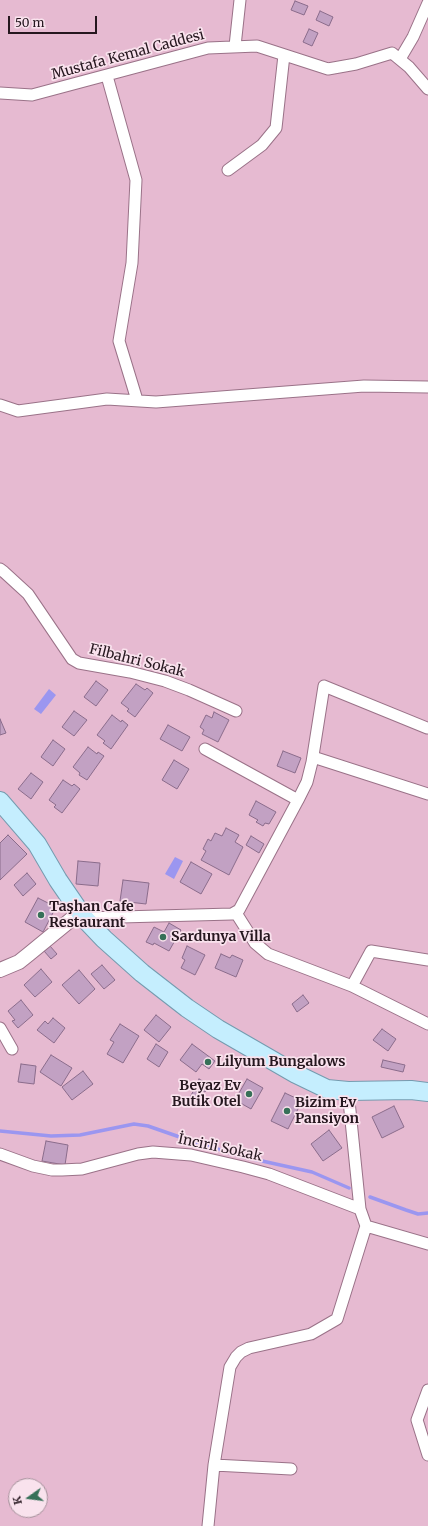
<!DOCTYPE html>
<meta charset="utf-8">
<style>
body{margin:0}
#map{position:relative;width:428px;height:1526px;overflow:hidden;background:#e6bad1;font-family:Merriweather,serif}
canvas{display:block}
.north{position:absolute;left:8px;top:1478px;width:40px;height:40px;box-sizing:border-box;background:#f9e2ed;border:1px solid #a5919b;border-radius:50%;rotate:256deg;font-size:11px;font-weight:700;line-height:16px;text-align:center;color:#26171f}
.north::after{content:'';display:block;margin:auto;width:14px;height:18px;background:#367058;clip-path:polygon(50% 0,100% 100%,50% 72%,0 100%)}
.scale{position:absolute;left:8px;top:16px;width:89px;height:18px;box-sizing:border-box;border:2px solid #26171f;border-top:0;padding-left:5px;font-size:12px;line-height:14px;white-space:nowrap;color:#26171f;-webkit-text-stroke:3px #f9e2ed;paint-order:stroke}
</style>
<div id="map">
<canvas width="428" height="1526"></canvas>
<div class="north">K</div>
<div class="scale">50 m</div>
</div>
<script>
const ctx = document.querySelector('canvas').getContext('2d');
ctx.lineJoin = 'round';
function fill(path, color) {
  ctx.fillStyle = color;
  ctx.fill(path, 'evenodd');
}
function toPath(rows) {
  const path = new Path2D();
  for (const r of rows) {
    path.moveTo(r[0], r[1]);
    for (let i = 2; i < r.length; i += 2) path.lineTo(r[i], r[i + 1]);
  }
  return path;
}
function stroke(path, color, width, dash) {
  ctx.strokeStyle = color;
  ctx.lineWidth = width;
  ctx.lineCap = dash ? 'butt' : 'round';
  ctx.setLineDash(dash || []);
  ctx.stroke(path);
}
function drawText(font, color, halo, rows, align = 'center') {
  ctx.font = font + ' Merriweather,serif';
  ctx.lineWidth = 3.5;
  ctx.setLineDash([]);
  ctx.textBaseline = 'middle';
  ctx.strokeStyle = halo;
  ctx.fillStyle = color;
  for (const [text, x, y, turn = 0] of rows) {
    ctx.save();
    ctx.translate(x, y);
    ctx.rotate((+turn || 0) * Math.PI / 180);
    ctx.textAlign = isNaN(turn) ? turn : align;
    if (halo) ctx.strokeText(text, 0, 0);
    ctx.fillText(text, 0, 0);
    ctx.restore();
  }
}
const water = toPath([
 [49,689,56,695,41,714,34,709],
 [175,857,183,861,174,879,165,874]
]);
const stream = toPath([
 [0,1131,51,1136,80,1135,134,1124,148,1126,194,1142,244,1157,312,1172,349,1188],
 [370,1197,406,1210,418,1214,428,1213]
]);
const building = toPath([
 [295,1,308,6,304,15,291,10,295,1],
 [320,11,333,17,329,26,316,20,320,11],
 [309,29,318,33,312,46,303,42,309,29],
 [96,681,108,690,96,706,84,697,96,681],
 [136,684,145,690,147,688,153,693,135,717,127,711,129,709,121,703,136,684],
 [74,711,87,720,74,736,62,727,74,711],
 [214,712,229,720,218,742,202,734,204,730,200,727,206,715,212,718,214,712],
 [112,715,121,722,122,720,128,725,111,749,103,743,105,741,97,735,112,715],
 [0,719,6,733,0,735,0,719],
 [168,725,190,737,182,751,160,739,168,725],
 [53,740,65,749,53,766,41,757,53,740],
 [88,747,97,754,98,752,104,756,87,780,79,775,80,773,73,767,88,747],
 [283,751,301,758,295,773,277,766,283,751],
 [174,760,189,769,177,789,162,780,174,760],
 [31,773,43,782,31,799,18,789,31,773],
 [63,780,72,786,74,784,80,789,62,813,54,807,56,805,49,800,63,780],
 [256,801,276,812,269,824,265,823,263,826,256,822,258,820,249,815,256,801],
 [226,828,239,835,235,842,243,847,229,875,201,860,206,851,203,849,208,839,211,841,215,833,222,836,226,828],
 [8,835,27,854,0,880,0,843,8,835],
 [251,836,264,844,259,853,246,845,251,836],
 [78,861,100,863,98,886,76,884,78,861],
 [191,862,212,874,201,894,180,882,191,862],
 [27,873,36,884,23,896,14,885,27,873],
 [123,880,149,883,146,904,120,901,123,880],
 [38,898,56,907,43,932,25,922,38,898],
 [169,923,181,930,169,951,154,943,153,945,146,942,154,927,164,932,169,923],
 [50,946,57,954,51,959,44,951,50,946],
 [187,946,205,955,195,975,181,968,185,960,182,958,187,946],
 [221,954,230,958,232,955,243,960,236,977,215,968,221,954],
 [102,965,115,980,104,989,91,974,102,965],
 [41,969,52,982,35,997,24,985,41,969],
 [79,970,95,989,79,1004,62,985,79,970],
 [303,995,309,1003,297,1012,292,1004,303,995],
 [21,1000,33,1015,18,1028,12,1021,15,1020,8,1011,21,1000],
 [156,1015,171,1027,159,1042,144,1030,156,1015],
 [53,1018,65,1028,54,1043,37,1030,45,1021,48,1024,53,1018],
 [120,1024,139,1036,123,1063,107,1054,114,1042,110,1040,120,1024],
 [382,1029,396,1039,388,1051,373,1040,382,1029],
 [156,1044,168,1052,159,1067,147,1059,156,1044],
 [192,1044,215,1061,209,1069,202,1064,196,1072,180,1060,192,1044],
 [51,1055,72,1068,61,1086,40,1072,51,1055],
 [383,1060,405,1065,403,1072,381,1067,383,1060],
 [21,1064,36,1066,34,1084,18,1082,21,1064],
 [83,1071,93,1084,72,1100,62,1087,83,1071],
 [199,1079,210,1085,205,1092,195,1087,199,1079],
 [247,1079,263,1088,251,1109,235,1100,247,1079],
 [194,1090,204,1095,200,1103,190,1097,194,1090],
 [285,1093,302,1101,288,1129,271,1121,285,1093],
 [394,1106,404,1127,382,1138,372,1117,394,1106],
 [329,1130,342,1148,323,1161,311,1144,329,1130],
 [46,1141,68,1145,65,1165,42,1161,46,1141]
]);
const minor = toPath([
 [235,46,240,0],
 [400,59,413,37,428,3],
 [107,76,136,180,132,263,119,341,137,400],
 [0,93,32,95,208,48,257,46,328,69,356,64,392,53,409,67,428,89],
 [228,170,262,145,276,128,284,55],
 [0,405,18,411,107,399,156,402,364,386,428,387],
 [0,569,4,572,28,594,72,659,79,663,130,672,165,681,189,690,236,711],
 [205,749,298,800],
 [313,757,428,794],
 [236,913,255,943,268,954,352,986,371,951,428,960],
 [84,918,232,914,239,910,298,800,307,782,312,762,324,686,427,728],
 [352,986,428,1024],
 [0,1028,12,1049],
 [348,1091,360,1209,366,1226,428,1244],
 [0,1154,33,1166,52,1170,62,1170,82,1169,138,1154,153,1152,191,1155,243,1167,269,1174,360,1209],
 [428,1390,417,1420,428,1455],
 [214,1465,291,1469],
 [208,1526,214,1465,230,1367,236,1357,241,1352,249,1348,311,1334,337,1319,366,1226]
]);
const tertiary = toPath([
 [0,970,19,962,29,954,79,913]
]);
const primary = toPath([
 [0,801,37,844,58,880,84,918,104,939,142,973,187,1008,218,1029,296,1074,327,1089,348,1091,411,1090,428,1092]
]);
const markers = [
 [41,915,4,"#367058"],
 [163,937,4,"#367058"],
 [208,1062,4,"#367058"],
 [249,1094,4,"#367058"],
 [287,1111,4,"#367058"]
];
const streetNames = [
 ["Mustafa Kemal Caddesi",128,55,-15],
 ["Filbahri Sokak",137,661,14],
 ["İncirli Sokak",220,1148,12]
];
const poiNames = [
 ["Taşhan Cafe",49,907],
 ["Restaurant",49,923],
 ["Sardunya Villa",171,937],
 ["Lilyum Bungalows",216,1062],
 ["Beyaz Ev",241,1086,"right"],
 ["Butik Otel",241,1102,"right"],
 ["Bizim Ev",295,1103],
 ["Pansiyon",295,1119]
];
fill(water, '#9b96f0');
stroke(stream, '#9b96f0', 3.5);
fill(building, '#c2a1c3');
stroke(building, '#8a6c8b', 1);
stroke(minor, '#9a7288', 13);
stroke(tertiary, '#9a7288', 16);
stroke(primary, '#759baf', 20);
stroke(minor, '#fff', 11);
stroke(tertiary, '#fff', 14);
stroke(primary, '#c5eefe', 18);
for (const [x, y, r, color] of markers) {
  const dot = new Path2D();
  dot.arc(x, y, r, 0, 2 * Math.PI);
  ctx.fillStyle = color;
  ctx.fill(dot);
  stroke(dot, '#f9e2ed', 1.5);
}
drawText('14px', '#26171f', '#f9e2ed', streetNames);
drawText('bold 14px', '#26171f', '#f9e2ed', poiNames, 'left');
</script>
